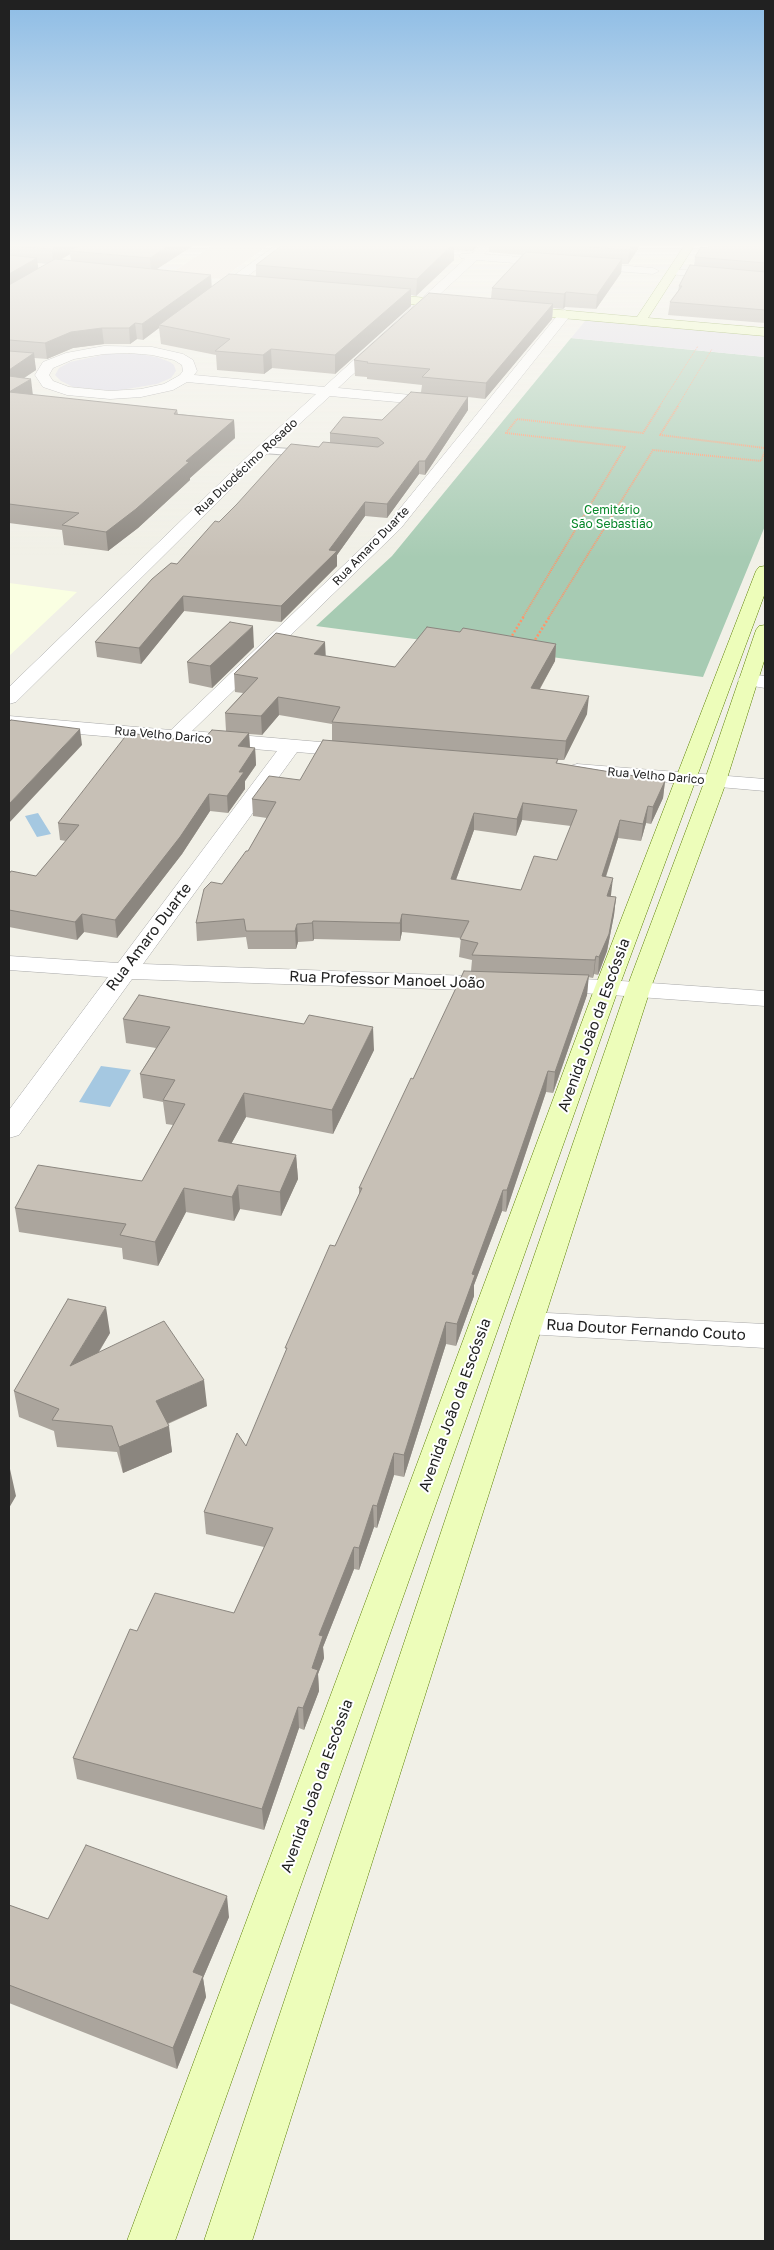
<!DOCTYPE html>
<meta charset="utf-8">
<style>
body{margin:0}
#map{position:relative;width:774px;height:2250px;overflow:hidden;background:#f1f0e7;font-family:"Golos Text",sans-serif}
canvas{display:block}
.frame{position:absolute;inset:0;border:10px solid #212121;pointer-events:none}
</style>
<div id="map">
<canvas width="774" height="2250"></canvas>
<div class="frame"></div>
</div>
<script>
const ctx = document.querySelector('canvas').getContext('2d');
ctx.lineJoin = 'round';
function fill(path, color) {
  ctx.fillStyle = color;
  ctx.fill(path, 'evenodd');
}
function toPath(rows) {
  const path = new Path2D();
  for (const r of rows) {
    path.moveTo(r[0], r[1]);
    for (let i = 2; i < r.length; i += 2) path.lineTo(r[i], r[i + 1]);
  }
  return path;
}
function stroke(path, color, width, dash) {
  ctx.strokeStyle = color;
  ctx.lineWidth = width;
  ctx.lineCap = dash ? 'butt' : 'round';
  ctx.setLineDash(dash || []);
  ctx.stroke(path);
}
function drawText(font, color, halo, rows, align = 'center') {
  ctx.font = font + ' "Golos Text",sans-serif';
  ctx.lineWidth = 4;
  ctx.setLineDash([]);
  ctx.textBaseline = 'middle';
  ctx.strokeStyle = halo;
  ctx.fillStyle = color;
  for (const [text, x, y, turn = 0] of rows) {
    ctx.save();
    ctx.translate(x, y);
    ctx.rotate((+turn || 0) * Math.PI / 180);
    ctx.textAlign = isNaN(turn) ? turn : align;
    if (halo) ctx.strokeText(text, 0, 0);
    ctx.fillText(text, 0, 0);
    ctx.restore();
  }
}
const education = toPath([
 [9,583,77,592,9,656]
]);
const military = toPath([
 [217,243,267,246,221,279,170,274]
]);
const cemetery = toPath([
 [571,338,765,357,765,526,703,677,316,626,392,556]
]);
const plaza = toPath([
 [586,320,765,336,765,357,571,338],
 [107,354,139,354,157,357,170,362,174,365,176,371,171,378,157,384,115,391,73,387,61,381,55,375,59,368,70,362]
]);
const water = toPath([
 [38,813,51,834,37,837,25,816],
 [101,1066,131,1070,110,1107,79,1102]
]);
const pathFar2 = toPath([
 [659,407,698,346],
 [677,407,712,349]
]);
const pathFar1 = toPath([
 [678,406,660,435,765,448],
 [523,617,625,447,506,433,517,419,643,433,660,406],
 [549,617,653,450,761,461,765,451]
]);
const path = toPath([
 [510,639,524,616],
 [533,643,550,616]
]);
const service = toPath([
 [305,446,308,447,308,451,290,455,263,453,259,450,263,447,290,449,305,446]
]);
const minor = toPath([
 [279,243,291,243,216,300,208,300,206,297,208,294,279,243],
 [484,243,495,243,484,254,653,268,659,271,653,274,477,260,338,388,442,398,449,402,447,405,442,406,330,396,260,460,16,702,9,704,9,687,250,454,316,394,187,382,173,390,141,397,110,399,67,395,43,387,35,375,43,362,66,353,104,346,152,347,183,354,193,360,197,371,194,375,324,387,465,259,461,258,459,256,461,254,472,253,484,243],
 [129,353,152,355,174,360,182,365,183,371,180,375,164,384,141,389,110,391,69,387,53,381,49,375,53,368,74,359,104,354,129,353],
 [673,269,765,277,765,283,669,274,667,272,673,269],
 [565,310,571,314,569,317,401,528,192,731,355,745,362,747,365,751,362,755,355,757,297,752,143,964,497,977,506,979,509,984,506,989,497,991,132,979,19,1135,9,1138,9,1110,108,977,9,970,9,956,118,963,277,751,9,728,9,716,171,730,389,522,561,311,565,310],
 [748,674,765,676,765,688,741,684,738,680,741,676,748,674],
 [577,764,765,779,765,791,570,774,567,770,570,766,577,764],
 [550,978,607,980,765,991,765,1006,541,990,538,985,541,980,550,978],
 [527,1312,765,1324,765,1348,527,1334,516,1331,511,1323,516,1315,527,1312]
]);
const secondary = toPath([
 [686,243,696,243,648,318,765,328,765,336,516,314,510,310,516,306,637,317,686,243],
 [374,293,458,301,464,305,458,309,370,300,368,297,370,294,374,293],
 [765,566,765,593,619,987,175,2241,127,2241,595,987,756,571,759,567,765,566],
 [765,625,765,658,724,788,650,990,543,1323,252,2241,204,2241,511,1323,626,990,702,788,756,630,759,626,765,625]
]);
const wall = toPath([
 [9,243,197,243,156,269,211,287,256,276,256,265,285,243,481,243,472,251,454,250,454,260,416,296,411,295,411,306,335,374,272,368,264,374,217,370,216,355,161,344,159,328,143,340,137,339,130,344,104,344,73,348,47,359,34,358,36,370,24,378,33,395,177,410,178,414,234,420,235,438,190,478,190,480,138,528,108,551,64,545,62,530,9,523],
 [70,254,71,261,60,260],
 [37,263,48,264,38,269],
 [489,243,639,243,638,249,628,264,622,264,621,273,596,309,565,307,563,309,553,308,552,319,485,399,468,397,468,410,425,475,419,474,387,518,365,516,337,555,337,566,281,622,184,611,141,664,97,657,95,642,177,564,219,522,319,447,330,443,330,433,382,420,421,392,422,385,367,379,367,377,355,376,354,360,491,298,492,288,522,255,489,252],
 [765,243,765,323,668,315,670,302,678,291,679,286,694,266,695,257,708,248],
 [460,632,556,644,555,661,540,689,587,714,564,760,558,760,557,763,665,781,663,798,651,824,646,823,641,841,618,838,606,877,611,897,616,897,614,915,607,951,598,975,594,974,593,978,588,977,587,995,553,1093,546,1092,506,1212,502,1211,474,1285,474,1296,456,1346,446,1344,404,1477,394,1475,377,1528,374,1527,359,1570,354,1569,323,1647,324,1658,318,1674,319,1691,304,1730,299,1728,264,1830,77,1779,73,1758,137,1631,234,1613,264,1547,206,1534,204,1512,246,1446,335,1246,359,1195,359,1188,413,1079,471,971,472,960,459,957,461,938,402,932,400,941,314,939,313,941,298,942,296,949,248,949,246,937,197,941,196,923,222,884,248,851,267,818,253,816,252,799,300,780,332,740,332,724,279,715,262,735,249,734,250,748,255,748,256,765,245,781,245,789,228,813,210,811,182,854,117,938,84,932,77,940,9,927,9,874,36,876,66,841,60,840,58,823,201,742,226,731,225,713,243,693,235,692,234,674,326,656,395,667],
 [522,820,571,826,557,860,521,890,456,880,474,830,516,836],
 [254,647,212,688,189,683,187,662],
 [123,1019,374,1050,333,1134,246,1117,231,1144,296,1155,298,1179,281,1216,240,1209,234,1221,186,1212,158,1266,123,1259,122,1248,19,1232,15,1208,142,1181,173,1125,166,1124,163,1102,143,1098,140,1074,156,1048,126,1043],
 [110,1333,99,1352,207,1406,168,1424,172,1452,123,1473,117,1452,57,1447,54,1431,19,1417,14,1391],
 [9,1905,48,1919,229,1917,203,1978,206,1997,177,2069,9,2003]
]);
const shadedWall = toPath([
 [63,243,89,243,70,251,70,254,53,264,52,249],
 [173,243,197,243,151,273,150,258],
 [454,243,454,260,416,296,417,279],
 [473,243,481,243,472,251],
 [634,243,639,243,638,249,628,264,629,250],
 [37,258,39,273,9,290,9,274],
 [622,259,621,273,596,309,597,295],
 [211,275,212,290,159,325,159,328,143,340,142,324],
 [411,289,411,306,335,374,335,355],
 [566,292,565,307,563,309,564,294],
 [553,304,552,319,485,399,486,383],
 [135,323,137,339,130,344,129,328],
 [102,328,104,344,73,348,47,359,45,343,71,332],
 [271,349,272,368,264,374,263,355],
 [34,353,36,370,9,388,9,370],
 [31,379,33,396,9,392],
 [468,397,468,410,425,475,425,461],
 [234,420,235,438,190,478,190,480,138,528,108,551,106,532,186,461],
 [419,461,419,474,387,518,387,504],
 [365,502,365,516,337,555,337,566,281,622,281,606,329,550],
 [183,596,184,611,141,664,139,648],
 [253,626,254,647,212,688,210,666],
 [325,642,326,660,314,654],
 [556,644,555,661,530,706,531,688],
 [589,696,587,714,564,760,566,741],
 [278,697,279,715,262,735,261,716],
 [80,729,82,745,9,823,9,804],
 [249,733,250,750,238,746],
 [255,748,256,765,245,781,245,789,228,813,227,796,239,772],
 [665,781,663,798,651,824,653,807],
 [209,794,210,811,182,854,117,938,115,920],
 [523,803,522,820,516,836,517,819],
 [648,806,646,823,641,841,643,824],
 [474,813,474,830,450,896,451,879],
 [620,820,618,838,600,894,602,876],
 [613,878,611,895,605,914,607,896],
 [616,897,614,915,607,951,598,975,599,957],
 [82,914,84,932,77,940,75,922],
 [402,914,402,932,400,941,400,923],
 [313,921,314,939,313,941,312,923],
 [297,924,298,942,296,949,295,931],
 [596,956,594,974,593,978,595,960],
 [589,975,587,995,553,1093,555,1072],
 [373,1027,374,1050,333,1134,332,1110],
 [548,1071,546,1092,506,1212,507,1190],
 [244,1093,246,1117,219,1166,218,1141],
 [296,1155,298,1179,281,1216,280,1192],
 [238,1185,240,1209,234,1221,232,1197],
 [184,1188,186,1212,158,1266,155,1242],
 [503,1190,502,1211,474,1285,474,1296,456,1346,457,1324,472,1274],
 [106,1307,110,1333,74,1392,70,1366],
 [446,1322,446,1344,404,1477,404,1455],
 [204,1380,207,1406,159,1427,156,1401],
 [169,1426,172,1452,123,1473,119,1447],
 [394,1453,394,1475,377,1528,377,1506],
 [10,1469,16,1496,9,1508,9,1472],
 [373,1505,374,1527,359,1570,359,1548],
 [354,1547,354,1569,323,1647,324,1658,318,1674,319,1691,304,1730,303,1708,319,1635],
 [298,1707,299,1728,264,1830,262,1809],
 [227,1896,229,1917,203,1978,206,1997,177,2069,173,2048,193,1972]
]);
const building = toPath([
 [9,243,63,243,52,249,9,246,9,243],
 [84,243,173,243,150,258,70,251,84,243],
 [285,243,454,243,417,279,256,265,285,243],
 [539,243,634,243,629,250,539,243],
 [711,243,765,243,765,263,695,257,701,247,708,248,711,243],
 [526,252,622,259,597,295,566,292,564,294,492,288,526,252],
 [9,255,37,258,9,274,9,255],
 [55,259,211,275,142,324,135,323,129,328,102,328,71,332,45,343,9,340,9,285,55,259],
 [690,265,765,272,765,310,670,302,682,286,679,286,690,265],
 [229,274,411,289,335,355,271,349,263,355,215,351,230,339,159,325,229,274],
 [429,293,553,304,486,383,422,377,430,369,367,363,368,362,354,360,429,293],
 [9,351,34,353,9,370,9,351],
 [9,376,31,379,9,392,9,376],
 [9,392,177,410,174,414,234,420,186,461,189,462,136,509,106,532,62,525,79,513,9,504,9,392],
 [411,392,468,397,425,461,419,461,387,504,365,502,329,550,337,551,281,606,183,596,139,648,95,642,152,579,171,563,177,564,215,521,219,522,237,504,291,444,319,447,323,442,378,447,384,443,378,438,330,433,343,417,382,420,411,392],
 [230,622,253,626,210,666,187,662,230,622],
 [427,627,460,632,463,628,556,644,531,688,589,696,566,741,332,722,340,707,278,697,261,716,225,713,258,678,234,674,276,633,325,642,314,654,395,667,427,627],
 [11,720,80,729,9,804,9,722,11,720],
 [212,730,249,733,238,746,255,748,239,772,244,772,227,796,209,794,180,837,115,920,82,914,75,922,9,910,9,874,11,871,36,876,79,825,58,823,128,733,201,742,212,730],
 [323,740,558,759,556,763,665,781,653,807,648,806,643,824,620,820,602,876,613,878,607,896,616,897,609,934,599,957,596,956,595,960,472,955,478,943,460,939,469,921,402,914,400,923,313,921,312,923,297,924,295,931,246,931,244,919,196,923,204,889,211,882,222,884,246,851,248,851,276,802,252,799,269,776,300,780,323,740],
 [523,803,577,810,557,860,534,856,521,890,451,879,474,813,517,819,523,803],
 [464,971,589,975,555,1072,548,1071,507,1190,503,1190,472,1274,475,1275,457,1324,446,1322,404,1455,394,1453,377,1506,373,1505,359,1548,354,1547,319,1635,323,1636,312,1668,318,1670,303,1708,298,1707,262,1809,73,1758,130,1629,137,1631,155,1593,234,1613,273,1528,204,1512,237,1433,246,1446,287,1348,285,1348,330,1245,335,1246,362,1188,359,1188,411,1078,413,1079,464,971],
 [139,995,304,1024,309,1015,373,1027,332,1110,244,1093,218,1141,296,1155,280,1192,238,1185,232,1197,184,1188,155,1242,120,1235,126,1224,15,1208,38,1165,142,1181,185,1104,163,1100,175,1080,140,1074,170,1027,123,1019,139,995],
 [68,1299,106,1307,70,1366,164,1321,204,1380,156,1401,169,1426,119,1447,112,1426,52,1420,59,1409,14,1391,68,1299],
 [86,1845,227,1896,193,1972,203,1976,173,2048,9,1985,9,1905,48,1919,86,1845]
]);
const farStreetnames = [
 ["Rua Duodécimo Rosado",246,467,-43],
 ["Rua Amaro Duarte",371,546,-46],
 ["Rua Velho Darico",163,735,5],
 ["Rua Velho Darico",656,776,5]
];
const farParknames = [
 ["Cemitério",612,510],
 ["São Sebastião",612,524]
];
const streetNames = [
 ["Rua Amaro Duarte",149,937,-53],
 ["Rua Professor Manoel João",387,980,2],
 ["Avenida João da Escóssia",594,1025,-70],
 ["Rua Doutor Fernando Couto",646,1330,3],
 ["Avenida João da Escóssia",455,1405,-70],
 ["Avenida João da Escóssia",317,1786,-70]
];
fill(education, '#faffe2');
fill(military, '#f3e5da');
fill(cemetery, '#a7cbb3');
fill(plaza, '#dddbe7');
fill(water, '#a5c8e1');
stroke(service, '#a8a8a8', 2);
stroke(minor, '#a8a8a8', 1);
stroke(secondary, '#5a7f00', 1);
stroke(pathFar2, '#ff956a', 1, [1, 1]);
stroke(pathFar1, '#ff956a', 2, [1, 1]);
stroke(path, '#ff956a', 2.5, [2, 2]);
fill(service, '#fff');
fill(minor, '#fff');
fill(secondary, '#edfdba');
fill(wall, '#aba59d');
fill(shadedWall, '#8b867f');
fill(building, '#c7c0b6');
stroke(building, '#8b867f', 1);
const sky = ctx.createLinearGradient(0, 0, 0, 558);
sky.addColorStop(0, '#8dbce5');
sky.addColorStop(0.44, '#f9f8f4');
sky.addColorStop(1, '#f9f8f400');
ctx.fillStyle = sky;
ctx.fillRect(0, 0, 774, 558);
drawText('12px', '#212121', '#fff', farStreetnames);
drawText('12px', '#068729', '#fff', farParknames);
drawText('15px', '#212121', '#fff', streetNames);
</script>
